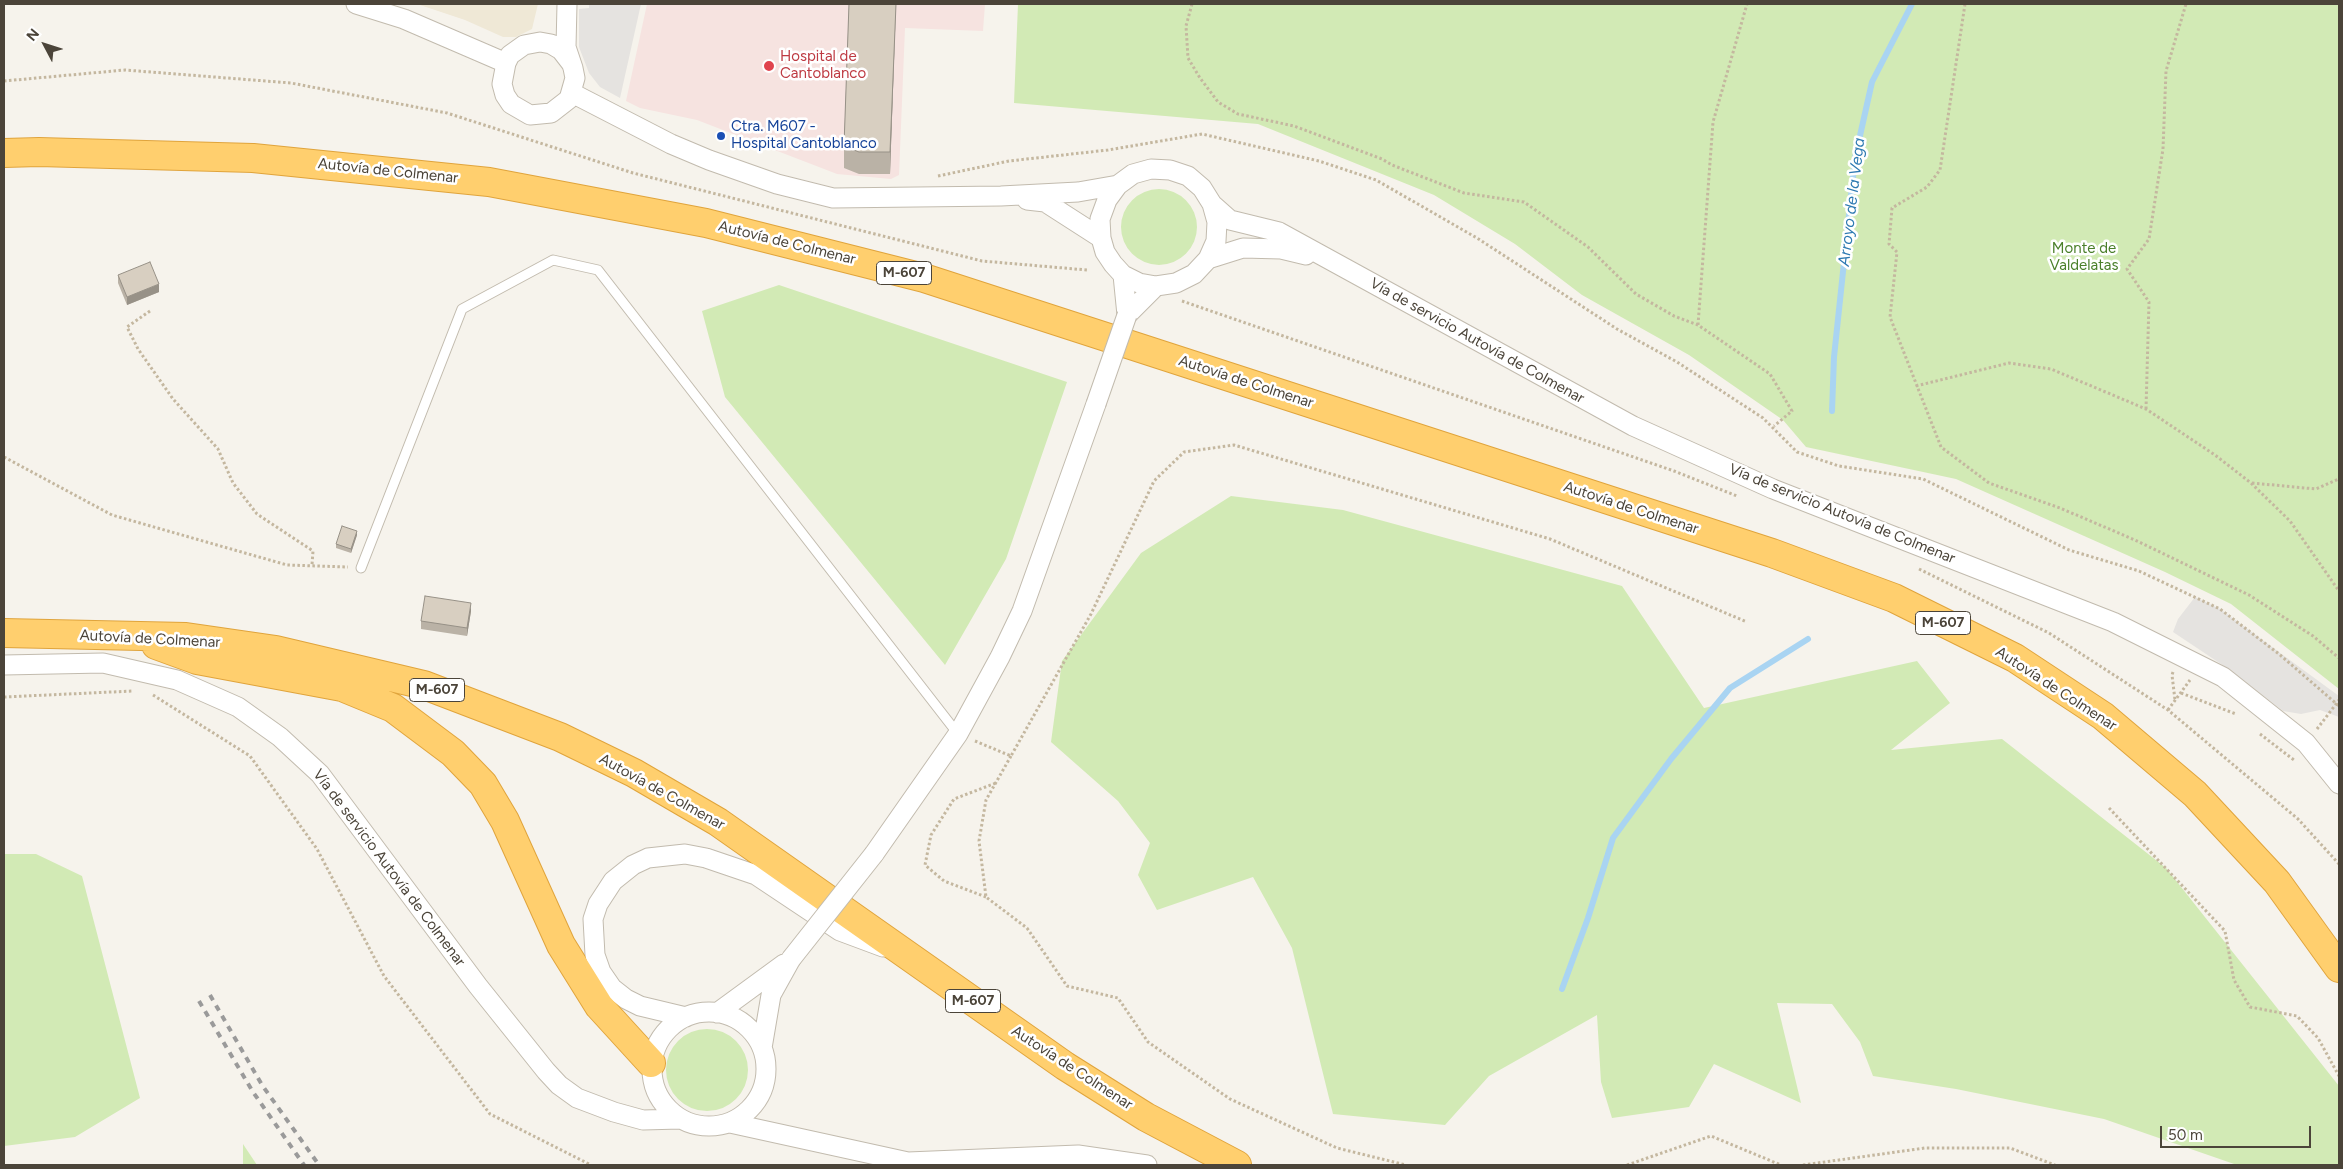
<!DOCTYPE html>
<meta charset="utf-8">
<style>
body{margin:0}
#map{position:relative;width:2343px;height:1169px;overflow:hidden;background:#f6f3ec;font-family:Figtree,sans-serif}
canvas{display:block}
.frame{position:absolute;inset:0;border:5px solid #4b4439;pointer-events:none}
.north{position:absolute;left:20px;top:20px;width:50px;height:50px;-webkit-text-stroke:4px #fff;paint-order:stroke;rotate:310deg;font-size:14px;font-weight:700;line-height:20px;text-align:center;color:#4b4439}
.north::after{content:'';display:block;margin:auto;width:18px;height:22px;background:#4b4439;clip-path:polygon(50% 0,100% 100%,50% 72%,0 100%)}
.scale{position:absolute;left:2160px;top:1126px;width:151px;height:22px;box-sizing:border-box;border:2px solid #4b4439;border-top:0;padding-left:6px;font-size:15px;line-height:18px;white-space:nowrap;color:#4b4439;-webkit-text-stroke:4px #fff;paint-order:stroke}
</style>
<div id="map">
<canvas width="2343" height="1169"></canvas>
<div class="frame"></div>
<div class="north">N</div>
<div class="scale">50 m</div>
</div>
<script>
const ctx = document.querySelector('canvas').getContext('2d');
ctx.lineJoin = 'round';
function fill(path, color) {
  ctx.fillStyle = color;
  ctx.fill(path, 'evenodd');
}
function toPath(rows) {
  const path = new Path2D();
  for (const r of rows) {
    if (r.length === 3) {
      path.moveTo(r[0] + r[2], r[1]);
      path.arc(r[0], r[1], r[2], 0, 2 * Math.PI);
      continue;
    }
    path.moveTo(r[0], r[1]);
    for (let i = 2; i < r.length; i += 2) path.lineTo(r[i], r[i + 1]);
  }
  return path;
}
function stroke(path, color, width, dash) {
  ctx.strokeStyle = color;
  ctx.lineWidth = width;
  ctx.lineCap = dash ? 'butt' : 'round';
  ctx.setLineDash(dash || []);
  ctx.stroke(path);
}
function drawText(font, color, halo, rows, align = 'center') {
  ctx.font = font + ' Figtree,sans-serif';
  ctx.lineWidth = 5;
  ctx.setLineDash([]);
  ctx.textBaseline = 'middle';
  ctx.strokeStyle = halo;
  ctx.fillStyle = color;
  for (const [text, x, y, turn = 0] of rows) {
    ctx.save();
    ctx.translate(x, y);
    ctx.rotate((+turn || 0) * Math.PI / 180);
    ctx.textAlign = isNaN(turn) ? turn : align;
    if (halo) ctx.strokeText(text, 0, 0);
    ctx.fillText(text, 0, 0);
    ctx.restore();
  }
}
const education = toPath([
 [417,4,538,4,532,29,516,37,503,37,465,20]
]);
const medical = toPath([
 [647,4,985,4,983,31,905,28,899,175,891,179,837,174,697,120,640,108,626,101]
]);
const green = toPath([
 [1018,4,2339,4,2339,689,2231,604,2165,572,1956,479,1806,447,1783,420,1689,355,1582,295,1515,244,1434,195,1258,124,1014,103],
 [1159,227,38],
 [779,285,1067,382,1006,559,945,665,725,397,702,311],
 [1231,496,1343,510,1622,586,1704,708,1917,661,1950,703,1891,750,2002,739,2166,868,2339,1086,2339,1165,2237,1165,2104,1119,1956,1089,1873,1076,1860,1042,1832,1004,1777,1003,1801,1103,1714,1064,1689,1107,1612,1118,1601,1082,1597,1015,1489,1076,1445,1125,1333,1114,1292,948,1253,877,1157,910,1138,875,1150,843,1118,801,1051,742,1062,661,1141,553],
 [4,854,36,854,82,876,140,1098,75,1137,4,1146],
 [707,1070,41],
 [243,1144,257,1165,243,1165]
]);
const parking = toPath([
 [589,4,641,4,620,98,600,87,589,73,579,47,579,9,589,8],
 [2195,597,2220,609,2339,696,2339,717,2320,710,2301,714,2283,711,2230,670,2173,632,2178,619]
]);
const stream = toPath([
 [1832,411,1834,357,1855,158,1872,82,1912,4],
 [1562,989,1588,918,1613,838,1671,759,1730,688,1808,639]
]);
const path = toPath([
 [1192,4,1186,26,1188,58,1200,78,1218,102,1238,114,1294,126,1382,159,1392,165,1464,193,1524,202,1588,247,1636,294,1674,316,1698,325,1770,374,1792,411,1774,426],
 [1965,4,1940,170,1927,187,1892,208,1889,244,1897,252,1890,317,1941,447,1989,483,2060,508,2135,540,2249,595,2313,636,2339,658],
 [4,81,125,70,291,83,447,113,633,173,982,261,1087,270],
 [938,176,1009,161,1108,150,1202,134,1319,161,1376,180,1477,238,1617,329,1677,362,1763,418,1797,452,1839,466,1923,479,2069,550,2139,571,2220,609,2279,654,2339,706],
 [1182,301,1674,471,1737,496],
 [150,311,127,327,138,349,173,399,218,449,233,483,257,514,313,551,312,565],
 [1698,325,1713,122,1747,4],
 [1916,386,2009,363,2051,369,2146,409,2215,455,2251,483,2290,521,2339,591],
 [2146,409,2149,302,2127,269,2149,239,2163,149,2166,71,2186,4],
 [4,457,112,515,287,565,348,567],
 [2252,483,2316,489,2339,479],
 [1919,569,2049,633,2168,710,2298,819,2339,864],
 [2173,672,2172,675,2175,700],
 [2181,693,2236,714],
 [153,695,250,756,317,849,384,976,490,1114,591,1165],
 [4,697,133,691],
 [2168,710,2190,680],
 [2317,729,2339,700],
 [2260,734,2294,760],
 [975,741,1011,756,1091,614,1154,481,1184,452,1234,445,1550,539,1747,622],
 [1011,756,986,800,979,841,986,897,1027,928,1067,986,1118,998,1148,1042,1230,1099,1337,1148,1406,1165],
 [2109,808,2225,931,2234,980,2250,1007,2297,1016,2318,1038,2339,1076],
 [986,897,944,881,925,865,931,835,954,799,996,783],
 [1627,1165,1711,1136,1781,1165],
 [1803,1165,1925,1148,2010,1148,2055,1165]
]);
const service = toPath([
 [361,568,462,309,553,260,598,270,958,734]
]);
const minor = toPath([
 [356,4,404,19,506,63],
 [567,4,566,47,573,68,575,78,569,99,551,113,530,115,511,104,505,95,502,84,506,63,510,55,524,45,540,42,551,44,561,50,571,63],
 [572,93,671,144,709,160,777,184,833,198,1001,196,1078,192,1118,185],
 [1027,200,1045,202,1101,238],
 [1212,204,1217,222,1216,241,1208,259,1194,274,1176,283,1156,286,1139,283,1123,275,1113,264,1105,252,1101,238,1100,219,1107,200,1118,185,1133,174,1151,169,1170,170,1188,176,1202,188,1212,204,1230,220,1279,232,1633,426,1773,489,2113,622,2223,677,2306,743,2339,784],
 [1208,259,1243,248,1281,249,1306,255],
 [1123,275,1127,315],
 [1127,315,1156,286],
 [4,665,103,663,177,680,238,707,280,737,320,774,478,986,546,1071,559,1085,577,1098,614,1112,643,1120,680,1119],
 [874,854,958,734,1000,657,1022,611,1096,404],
 [709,1069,57],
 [717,1013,784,964],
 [686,1017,640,1006,626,999,612,988,601,972,595,955,593,919,598,904,613,881,633,865,648,858,685,854,706,858,756,875,840,931,883,947],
 [762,1048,771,995,791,959],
 [730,1123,908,1162,1078,1155,1147,1165]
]);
const motorway = toPath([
 [4,153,39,152,253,158,489,182,706,223,924,278,1772,553,1894,598,2015,658,2103,716,2195,794,2277,882,2339,968],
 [4,633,186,637,276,650,424,685,560,737,634,773,718,822,1065,1066,1146,1117,1237,1165],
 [156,645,197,660,342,687,393,708,453,753,483,784,505,821,561,945,599,1006,651,1063]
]);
const rail = toPath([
 [210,995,262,1085,319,1165],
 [199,1001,253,1092,304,1165]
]);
const minorBridge = toPath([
 [1096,404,1127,315],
 [791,959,874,854]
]);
const wall = toPath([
 [849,4,896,4,890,174,859,174,844,168,844,146],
 [118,275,159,292,127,305,118,283],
 [357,535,351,553,336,548,336,544],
 [471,611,467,636,421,629,421,621]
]);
const shadedWall = toPath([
 [896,4,890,174,890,152],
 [159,284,159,292,127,305,127,297],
 [357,531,357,535,351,553,351,549],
 [471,603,471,611,467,636,467,628]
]);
const building = toPath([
 [849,4,896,4,890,152,859,152,844,146,849,4],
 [150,262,159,284,127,297,118,275,150,262],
 [342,526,357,531,351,549,336,544,342,526],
 [425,596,471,603,467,628,421,621,425,596]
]);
const markers = [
 [769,66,6,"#e0444e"],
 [721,136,5,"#1a4fb4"]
];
const shields = [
 [904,273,55],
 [1943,623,55],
 [437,690,55],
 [973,1001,55]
];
const shieldNames = [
 ["M-607",904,273],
 ["M-607",1943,623],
 ["M-607",437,690],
 ["M-607",973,1001]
];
const healthNames = [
 ["Hospital de",780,57],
 ["Cantoblanco",780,74]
];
const transitNames = [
 ["Ctra. M607 -",731,127],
 ["Hospital Cantoblanco",731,144]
];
const streetNames = [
 ["Autovía de Colmenar",388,171,6],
 ["Autovía de Colmenar",787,243,14],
 ["Vía de servicio Autovía de Colmenar",1477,341,29],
 ["Autovía de Colmenar",1246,382,18],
 ["Autovía de Colmenar",1631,508,18],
 ["Vía de servicio Autovía de Colmenar",1842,514,22],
 ["Autovía de Colmenar",150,639,3],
 ["Autovía de Colmenar",2056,689,33],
 ["Autovía de Colmenar",662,792,29],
 ["Vía de servicio Autovía de Colmenar",389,868,53],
 ["Autovía de Colmenar",1072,1068,33]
];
const parkNames = [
 ["Monte de",2084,249],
 ["Valdelatas",2084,266]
];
const waterNames = [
 ["Arroyo de la Vega",1852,202,-83]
];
fill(education, '#efe8d6');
fill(medical, '#f6e3e0');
fill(green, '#d2eab5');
fill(parking, '#e5e3e0');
stroke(stream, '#a9d4f2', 6);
stroke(service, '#c2bbae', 11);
stroke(minor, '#c2bbae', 21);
stroke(motorway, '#e0a43c', 30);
stroke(path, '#c4b79f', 3, [2.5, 2.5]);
stroke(service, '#fff', 9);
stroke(minor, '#fff', 19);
stroke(motorway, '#ffcf6e', 28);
stroke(rail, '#9a9a9a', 4, [6, 6]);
stroke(minorBridge, '#c2bbae', 21, []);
stroke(minorBridge, '#fff', 19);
fill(wall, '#bab2a6');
fill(shadedWall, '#979187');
fill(building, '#d8cfc1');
stroke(building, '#979187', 1);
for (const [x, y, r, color] of markers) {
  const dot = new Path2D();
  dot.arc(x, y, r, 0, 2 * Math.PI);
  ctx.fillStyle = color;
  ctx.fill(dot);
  stroke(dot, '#fff', 2);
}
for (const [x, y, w] of shields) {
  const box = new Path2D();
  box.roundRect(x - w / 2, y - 11.5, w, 23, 4);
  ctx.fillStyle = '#fff';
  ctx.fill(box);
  stroke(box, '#4b4439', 1);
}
drawText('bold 14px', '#4b4439', null, shieldNames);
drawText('15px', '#be3a42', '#fff', healthNames, 'left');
drawText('15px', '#164399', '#fff', transitNames, 'left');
drawText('15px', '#4b4439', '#fff', streetNames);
drawText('15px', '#4a7f2a', '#fff', parkNames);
drawText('italic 16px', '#2e7ab2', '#fff', waterNames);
</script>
